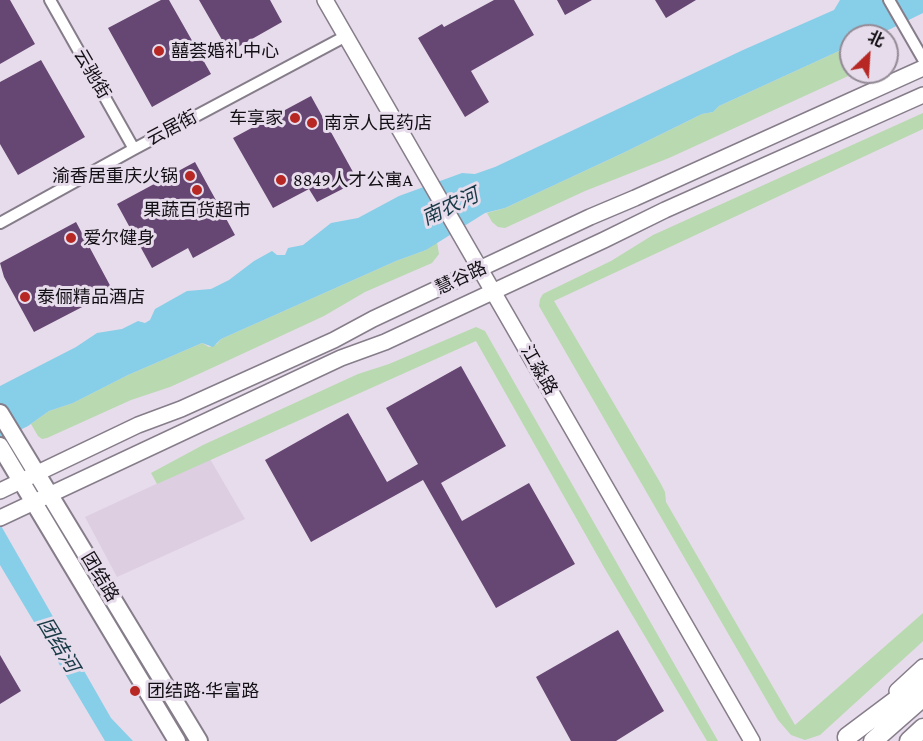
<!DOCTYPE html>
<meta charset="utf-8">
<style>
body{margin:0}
#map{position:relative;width:923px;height:741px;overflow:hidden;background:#e7dceb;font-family:"Crimson Pro","Noto Sans SC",serif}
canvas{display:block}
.north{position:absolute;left:839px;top:24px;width:60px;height:60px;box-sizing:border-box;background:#e7dceb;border:2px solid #928a95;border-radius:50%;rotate:25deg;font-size:16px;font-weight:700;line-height:24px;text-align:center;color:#131015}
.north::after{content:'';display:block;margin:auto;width:21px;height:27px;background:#b72824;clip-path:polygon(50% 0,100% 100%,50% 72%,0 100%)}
</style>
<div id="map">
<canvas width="923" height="741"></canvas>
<div class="north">北</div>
</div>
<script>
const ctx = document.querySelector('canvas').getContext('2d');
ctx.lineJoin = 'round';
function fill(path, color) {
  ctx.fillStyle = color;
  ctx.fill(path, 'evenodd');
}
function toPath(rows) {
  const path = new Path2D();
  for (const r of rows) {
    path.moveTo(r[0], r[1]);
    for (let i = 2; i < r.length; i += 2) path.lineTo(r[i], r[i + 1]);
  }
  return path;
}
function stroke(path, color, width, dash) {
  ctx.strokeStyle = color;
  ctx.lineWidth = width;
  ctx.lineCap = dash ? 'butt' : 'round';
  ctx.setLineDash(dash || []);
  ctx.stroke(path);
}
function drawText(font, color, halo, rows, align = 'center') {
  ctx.font = font + ' "Crimson Pro","Noto Sans SC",serif';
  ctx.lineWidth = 6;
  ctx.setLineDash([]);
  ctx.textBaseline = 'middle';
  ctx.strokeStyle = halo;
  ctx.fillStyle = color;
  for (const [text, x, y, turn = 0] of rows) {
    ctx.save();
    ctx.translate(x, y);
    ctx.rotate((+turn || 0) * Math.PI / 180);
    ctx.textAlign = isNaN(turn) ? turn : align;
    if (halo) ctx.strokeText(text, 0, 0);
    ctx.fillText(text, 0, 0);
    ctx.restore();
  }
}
const built = toPath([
 [210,459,245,519,117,577,85,517]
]);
const green = toPath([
 [851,43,851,72,857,72,669,158,585,191,505,228,498,227,492,222,487,213,505,208,623,153,702,114,713,112,719,106,839,51],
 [923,113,923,129,554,301,661,484,665,492,666,502,795,725,923,613,923,641,921,643,820,735,805,740,791,735,778,720,539,306,540,299,543,294,549,291,611,261,653,235],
 [437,242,439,254,432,263,365,292,324,316,201,373,170,387,131,400,47,438,42,439,38,436,31,424,49,411,73,403,128,375,202,343,209,347,217,344,221,339,396,261,426,250],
 [476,327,485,331,718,741,707,741,605,569,476,341,157,484,151,473,203,445,358,374,389,364]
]);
const water = toPath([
 [840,0,923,0,923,13,876,36,851,36,851,43,839,51,719,106,713,112,702,114,623,153,505,208,485,213,426,250,396,261,221,339,213,347,202,343,128,375,73,403,49,411,28,426,0,440,0,386,76,347,97,333,122,329,138,321,145,323,150,320,155,309,187,291,211,289,229,280,254,261,272,251,277,255,285,255,288,248,303,245,331,223,358,218,399,196,462,173,475,174,495,167,743,50,834,10],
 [0,524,111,718,133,741,105,741,0,565]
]);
const building = toPath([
 [0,0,10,0,35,44,0,64],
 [161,0,169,0,211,74,152,107,108,28],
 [199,0,270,0,282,22,229,52],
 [494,0,514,0,534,35,471,71,489,102,465,117,418,38,442,24,444,27],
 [557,0,592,0,565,15],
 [655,0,696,0,666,18],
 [41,60,85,137,18,175,0,144,0,82],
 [311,96,358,181,317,202,309,189,273,208,233,138],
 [195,162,235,235,193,258,188,248,152,268,117,204],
 [76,222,113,291,34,332,4,277,0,263],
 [461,366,506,446,441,483,462,521,529,483,575,564,496,608,423,480,311,542,265,460,348,413,387,482,418,464,386,408],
 [618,630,664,711,616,741,571,741,536,677],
 [0,655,21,691,0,704]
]);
const street = toPath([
 [50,0,134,149],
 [889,0,923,59],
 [0,223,134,149,346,36]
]);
const secondary = toPath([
 [325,0,752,741],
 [0,491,138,425,181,409,334,340,373,319,590,217,635,198,923,68],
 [0,518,341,358,385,342,604,240,665,210,923,95],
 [897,691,923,667]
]);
const primary = toPath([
 [0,413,199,741],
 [0,446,177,741]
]);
const highway = toPath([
 [847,737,923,680],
 [873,741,923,697],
 [909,741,923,728]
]);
const markers = [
 [159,51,6,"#b72824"],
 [295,118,6,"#b72824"],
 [312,123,6,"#b72824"],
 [190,176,6,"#b72824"],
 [281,180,6,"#b72824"],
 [197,190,6,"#b72824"],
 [71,238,6,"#b72824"],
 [25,297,6,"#b72824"],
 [135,691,6,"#b72824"]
];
const poiNames = [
 ["囍荟婚礼中心",171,51],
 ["车享家",283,118,"right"],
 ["南京人民药店",324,123],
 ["渝香居重庆火锅",178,176,"right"],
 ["8849人才公寓A",293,180],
 ["果蔬百货超市",197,210,"center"],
 ["爱尔健身",83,238],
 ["泰俪精品酒店",37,297],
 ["团结路·华富路",147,691]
];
const streetNames = [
 ["云驰街",92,74,60],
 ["云居街",172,128,-28],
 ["慧谷路",461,278,-25],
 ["江淼路",539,370,60],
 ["团结路",100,577,59]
];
const waterNames = [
 ["南农河",450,207,-25],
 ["团结河",58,645,59]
];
fill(built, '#ddcee2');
fill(green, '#b9d9b0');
fill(water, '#87cee8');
fill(building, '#664672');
stroke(street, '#867d8a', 14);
stroke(secondary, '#867d8a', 18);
stroke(primary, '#867d8a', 20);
stroke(highway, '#867d8a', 21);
stroke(street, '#fff', 10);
stroke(secondary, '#fff', 15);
stroke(primary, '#fff', 16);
stroke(highway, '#fff', 18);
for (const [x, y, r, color] of markers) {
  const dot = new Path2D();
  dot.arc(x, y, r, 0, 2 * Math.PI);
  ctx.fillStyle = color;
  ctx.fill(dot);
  stroke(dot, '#e7dceb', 2);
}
drawText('18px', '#131015', '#e7dceb', poiNames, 'left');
drawText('18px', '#131015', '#e7dceb', streetNames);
drawText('italic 20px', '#183a46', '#e7dceb', waterNames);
</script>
